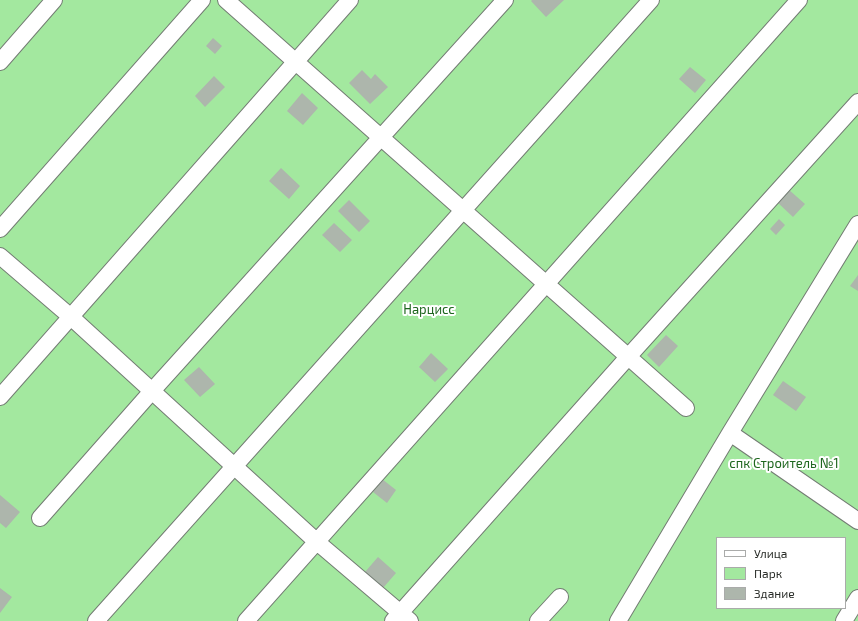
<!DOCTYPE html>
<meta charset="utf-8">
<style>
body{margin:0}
#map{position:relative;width:858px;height:621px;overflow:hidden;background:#eaf4e9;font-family:"Exo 2",sans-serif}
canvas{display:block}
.legend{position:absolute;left:716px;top:537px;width:130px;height:72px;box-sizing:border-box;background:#fff;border:1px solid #aaabaa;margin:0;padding:5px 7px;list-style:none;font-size:12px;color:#2b2e2a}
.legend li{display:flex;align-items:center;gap:8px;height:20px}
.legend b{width:20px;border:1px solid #aaabaa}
</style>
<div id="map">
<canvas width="858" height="621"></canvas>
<ul class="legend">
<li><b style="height:5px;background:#fff"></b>Улица</li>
<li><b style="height:11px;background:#a3e89f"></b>Парк</li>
<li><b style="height:11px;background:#adb6ac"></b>Здание</li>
</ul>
</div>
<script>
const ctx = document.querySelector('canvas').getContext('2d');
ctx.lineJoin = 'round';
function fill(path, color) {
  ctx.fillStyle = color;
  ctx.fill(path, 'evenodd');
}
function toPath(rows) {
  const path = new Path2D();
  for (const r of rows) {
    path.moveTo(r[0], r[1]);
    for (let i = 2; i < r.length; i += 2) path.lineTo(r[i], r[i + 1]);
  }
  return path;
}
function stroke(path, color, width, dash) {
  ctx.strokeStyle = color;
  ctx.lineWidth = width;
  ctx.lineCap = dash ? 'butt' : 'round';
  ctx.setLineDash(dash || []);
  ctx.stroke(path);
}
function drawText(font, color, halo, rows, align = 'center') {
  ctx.font = font + ' "Exo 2",sans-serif';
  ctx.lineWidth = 4;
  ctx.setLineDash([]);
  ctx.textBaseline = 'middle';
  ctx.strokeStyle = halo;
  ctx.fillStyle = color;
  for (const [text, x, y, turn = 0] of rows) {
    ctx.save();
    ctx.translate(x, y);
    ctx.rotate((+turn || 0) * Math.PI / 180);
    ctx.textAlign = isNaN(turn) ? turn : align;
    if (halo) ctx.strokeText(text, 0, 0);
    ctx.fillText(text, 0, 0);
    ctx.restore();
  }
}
const green = toPath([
 [0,0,858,0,858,621,0,621],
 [717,538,845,538,845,608,717,608]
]);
const building = toPath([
 [532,0,564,0,546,17,531,1],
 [213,38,222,46,215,54,206,46],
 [690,67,706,80,695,93,679,79],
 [362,70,371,79,375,74,388,87,370,104,349,83],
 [214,76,225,87,205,107,195,96],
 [302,93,318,108,303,125,287,111],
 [281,168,300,186,289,199,269,181],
 [788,189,805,204,793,217,776,201],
 [349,200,370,221,359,232,338,211],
 [779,219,785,225,776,235,770,229],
 [334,223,352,240,340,252,322,235],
 [858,275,858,291,850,286],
 [666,335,678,346,659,367,647,355],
 [431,353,448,369,435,382,419,367],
 [199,367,215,384,200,397,184,380],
 [783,381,806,397,796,411,773,395],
 [382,479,396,490,387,503,373,492],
 [0,495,20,512,6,528,0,523],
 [378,557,396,573,383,588,365,572],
 [0,588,12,597,0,613]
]);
const minor = toPath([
 [226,0,686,408],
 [0,62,54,0],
 [0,229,202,0],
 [0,256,71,317,317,542,410,621],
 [0,397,350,0],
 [730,433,858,521],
 [40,518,152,391,505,0],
 [96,621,651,0],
 [246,621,799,0],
 [393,621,628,357,858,102],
 [538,621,560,597],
 [618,621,730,433,858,224],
 [844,621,858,598]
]);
const parkNames = [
 ["Нарцисс",429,310],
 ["спк Строитель №1",784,464]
];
fill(green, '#a3e89f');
fill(building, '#adb6ac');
stroke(minor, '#737c73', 18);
stroke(minor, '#fff', 16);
drawText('13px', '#1e661e', '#fff', parkNames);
</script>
